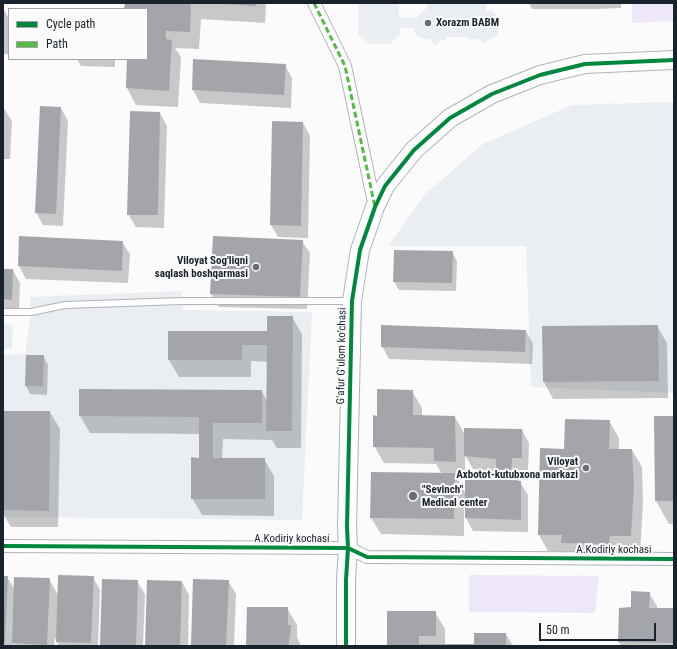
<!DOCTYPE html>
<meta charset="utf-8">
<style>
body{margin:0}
#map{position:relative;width:677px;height:649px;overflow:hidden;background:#fbfbfb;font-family:"Roboto Condensed",sans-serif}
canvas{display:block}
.frame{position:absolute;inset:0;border:4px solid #1a222c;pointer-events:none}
.legend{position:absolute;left:8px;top:8px;width:140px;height:52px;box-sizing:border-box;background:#fbfbfb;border:1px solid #a1a4a8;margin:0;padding:5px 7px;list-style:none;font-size:12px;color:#1a222c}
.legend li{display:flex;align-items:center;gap:8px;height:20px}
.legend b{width:20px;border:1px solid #a1a4a8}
.scale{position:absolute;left:539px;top:623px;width:117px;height:18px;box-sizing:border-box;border:2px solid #1a222c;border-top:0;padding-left:5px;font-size:12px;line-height:14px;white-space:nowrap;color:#1a222c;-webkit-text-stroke:3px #fbfbfb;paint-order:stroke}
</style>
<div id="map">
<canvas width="677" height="649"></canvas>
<div class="frame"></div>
<ul class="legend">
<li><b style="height:5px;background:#00873e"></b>Cycle path</li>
<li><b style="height:5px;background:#58b947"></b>Path</li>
</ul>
<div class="scale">50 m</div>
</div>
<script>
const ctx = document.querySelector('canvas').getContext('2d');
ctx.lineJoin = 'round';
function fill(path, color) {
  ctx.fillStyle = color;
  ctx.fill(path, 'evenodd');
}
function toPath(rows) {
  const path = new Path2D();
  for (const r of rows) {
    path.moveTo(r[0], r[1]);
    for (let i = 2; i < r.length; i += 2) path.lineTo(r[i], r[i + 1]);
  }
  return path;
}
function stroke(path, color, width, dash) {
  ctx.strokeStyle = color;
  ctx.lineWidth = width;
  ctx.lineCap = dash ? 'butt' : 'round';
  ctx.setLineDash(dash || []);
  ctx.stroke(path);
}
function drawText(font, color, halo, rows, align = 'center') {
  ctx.font = font + ' "Roboto Condensed",sans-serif';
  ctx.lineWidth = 4;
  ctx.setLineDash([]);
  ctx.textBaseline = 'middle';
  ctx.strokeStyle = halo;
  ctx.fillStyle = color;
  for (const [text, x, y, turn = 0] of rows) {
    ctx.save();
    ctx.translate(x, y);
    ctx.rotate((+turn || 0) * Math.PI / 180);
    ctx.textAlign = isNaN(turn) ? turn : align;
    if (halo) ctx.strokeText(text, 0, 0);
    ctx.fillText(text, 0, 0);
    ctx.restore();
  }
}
const built = toPath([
 [358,3,399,3,399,18,417,18,418,15,427,8,427,3,486,3,486,11,493,11,498,17,498,34,494,38,490,39,484,44,479,39,470,40,467,37,447,37,445,40,441,40,435,46,429,39,423,39,415,34,413,28,400,28,400,35,390,44,369,44,358,34],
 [674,102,674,393,531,387,526,246,388,246,425,194,483,144,572,105],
 [182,291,183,310,312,312,302,520,3,517,3,355,25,354,31,312,30,297],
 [3,324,13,325,12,349,3,349]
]);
const green = toPath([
 [632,3,674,3,674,21,632,23],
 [469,575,599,576,595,613,469,612]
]);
const shadow = toPath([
 [126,3,266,3,265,23,201,19,199,49,175,48,181,57,178,107,136,105,127,88,128,59,147,59,147,9,125,9],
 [529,3,621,3,621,8,597,9,532,9],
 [3,8,9,19,9,54,3,54],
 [77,59,115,59,115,67,81,66],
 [285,65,292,78,291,108,200,103,193,90],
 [3,107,12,121,10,159,3,159],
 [61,108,68,121,63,226,43,225,36,212],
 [160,113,167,126,164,228,136,227,128,214],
 [303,123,310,136,308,238,278,237,271,225],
 [302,241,310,253,307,309,219,307,211,294],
 [122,242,130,254,128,283,26,279,19,266],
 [452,252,457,261,456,291,399,290,394,282],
 [3,270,13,270,20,283,19,312,3,312],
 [292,317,302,334,301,448,277,448,272,440,223,439,222,459,264,459,274,476,274,516,202,515,192,498,200,459,200,434,90,433,80,416,80,390,262,391,267,401,268,362,251,361,251,377,179,377,169,360,268,332],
 [657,326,667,343,668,398,553,399,544,382,543,327],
 [526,331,533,344,532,364,389,359,382,346],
 [43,356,48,365,47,395,30,394,26,386],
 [412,391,422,408,422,417,455,417,465,435,522,430,529,443,528,471,519,471,518,482,520,482,528,495,528,532,473,531,466,518,466,508,464,508,464,536,381,534,371,518,442,474,436,464,384,463,374,446,378,417],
 [465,455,473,469,497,471,497,481,466,494,457,478,465,478],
 [3,412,50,412,60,429,58,527,11,527,3,514],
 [674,417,674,524,669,524,656,501],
 [609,421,619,438,619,450,632,450,642,467,643,504,640,553,619,552,619,560,572,559,568,552,548,551,539,535,565,450],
 [3,577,7,577,15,590,49,579,58,595,93,577,100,590,98,646,59,646,55,638,54,646,14,646,13,643,13,646,3,646],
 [137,581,145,594,143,646,101,646],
 [228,581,236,594,234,646,192,646,192,645],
 [182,582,189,595,188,646,146,646],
 [649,593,657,606,657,609,674,609,674,646,621,646,619,642,620,609,632,608],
 [287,608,297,625,297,637,300,643,300,646,247,646],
 [435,612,445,629,445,645,475,645,506,634,513,646,388,646]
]);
const building = toPath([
 [125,3,191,3,190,32,166,31,166,39,172,40,169,91,126,88,127,59,147,59,147,9,124,9],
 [222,3,256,3,256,6,222,4],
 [193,59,286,64,284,95,192,90],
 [40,106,61,107,56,214,35,213],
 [130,111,160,112,158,215,127,215],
 [272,121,303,122,301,226,270,225],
 [19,236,123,241,122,271,18,266],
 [213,236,303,240,300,297,210,294],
 [394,250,453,251,452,283,393,282],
 [3,269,13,269,12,300,3,299],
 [267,316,293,316,292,431,266,431,267,345,242,345,242,360,168,360,168,331,267,331],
 [381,325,526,330,525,352,381,347],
 [658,325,659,381,543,382,542,326],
 [26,355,44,355,43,386,25,386],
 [79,389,262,390,262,423,213,423,213,458,265,458,265,499,191,499,191,457,199,458,199,417,79,416],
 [377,389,413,390,413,415,455,416,456,462,434,461,434,448,373,447,373,415,377,416],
 [3,411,50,411,49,511,3,510],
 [654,416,674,416,674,501,655,501],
 [565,419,610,420,609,449,632,449,634,487,631,536,610,536,609,544,561,543,562,535,538,535,540,448,564,449],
 [464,428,522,429,522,458,512,458,511,480,521,481,521,520,465,518,465,480,496,480,496,459,464,456],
 [371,472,455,473,454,519,370,518],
 [58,575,94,576,91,643,56,642],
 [3,576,8,576,5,642,3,642],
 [14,577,50,578,47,645,12,643],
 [102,579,138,580,136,646,100,646],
 [193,579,229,580,226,646,191,645],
 [147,580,182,581,180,646,145,646],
 [631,591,650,592,649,608,674,608,674,643,618,642,619,608,631,607],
 [247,607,288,607,288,625,291,625,290,638,289,638,289,646,246,646],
 [387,611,436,611,436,636,419,636,419,644,474,644,474,633,506,633,506,646,387,646]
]);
const lane = toPath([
 [3,312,31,312,65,305,182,301,351,301]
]);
const street = toPath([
 [314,3,345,66,375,207],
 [3,546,348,548,367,557,674,559]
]);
const secondary = toPath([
 [346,646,346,580,348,548,347,527,352,301,360,250,375,207,385,186,414,150,450,118,492,94,540,75,585,64,674,60]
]);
const quiet = toPath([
 [314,3,345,66,375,207]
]);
const cycleway = toPath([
 [3,546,348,548,367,557,674,559],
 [346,646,346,580,348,548,347,527,352,301,360,250,375,207,385,186,414,150,450,118,492,94,540,75,585,64,674,60]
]);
const markers = [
 [428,23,4,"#696e74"],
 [256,267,4,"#696e74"],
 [586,468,4,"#696e74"],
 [413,496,5,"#696e74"]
];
const poiNames = [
 ["Xorazm BABM",436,23],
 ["Viloyat Sog'liqni",248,261,"right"],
 ["saqlash boshqarmasi",248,274,"right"],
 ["Viloyat",578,462,"right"],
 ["Axbotot-kutubxona markazi",578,475,"right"],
 ["\"Sevinch\"",422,490],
 ["Medical center",422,503]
];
const streetNames = [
 ["Gʻafur Gʻulom ko’chasi",342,356,-89],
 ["A.Kodiriy kochasi",292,539],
 ["A.Kodiriy kochasi",614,550]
];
fill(built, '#eaeef2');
fill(green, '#eee7f8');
fill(shadow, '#0003');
fill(building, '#a4a5ab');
stroke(lane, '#afb3b8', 8);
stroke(street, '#afb3b8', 14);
stroke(secondary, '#afb3b8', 20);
stroke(lane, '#fefefe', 6);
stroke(street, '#fefefe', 12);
stroke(secondary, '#fefefe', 18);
stroke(quiet, '#58b947', 3, [6, 3]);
stroke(cycleway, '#00873e', 4);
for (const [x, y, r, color] of markers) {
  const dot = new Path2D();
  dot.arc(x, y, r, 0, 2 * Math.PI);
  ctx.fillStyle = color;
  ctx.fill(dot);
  stroke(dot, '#fbfbfb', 1.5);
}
drawText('bold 11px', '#1a222c', '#fbfbfb', poiNames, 'left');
drawText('11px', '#1a222c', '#fbfbfb', streetNames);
</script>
